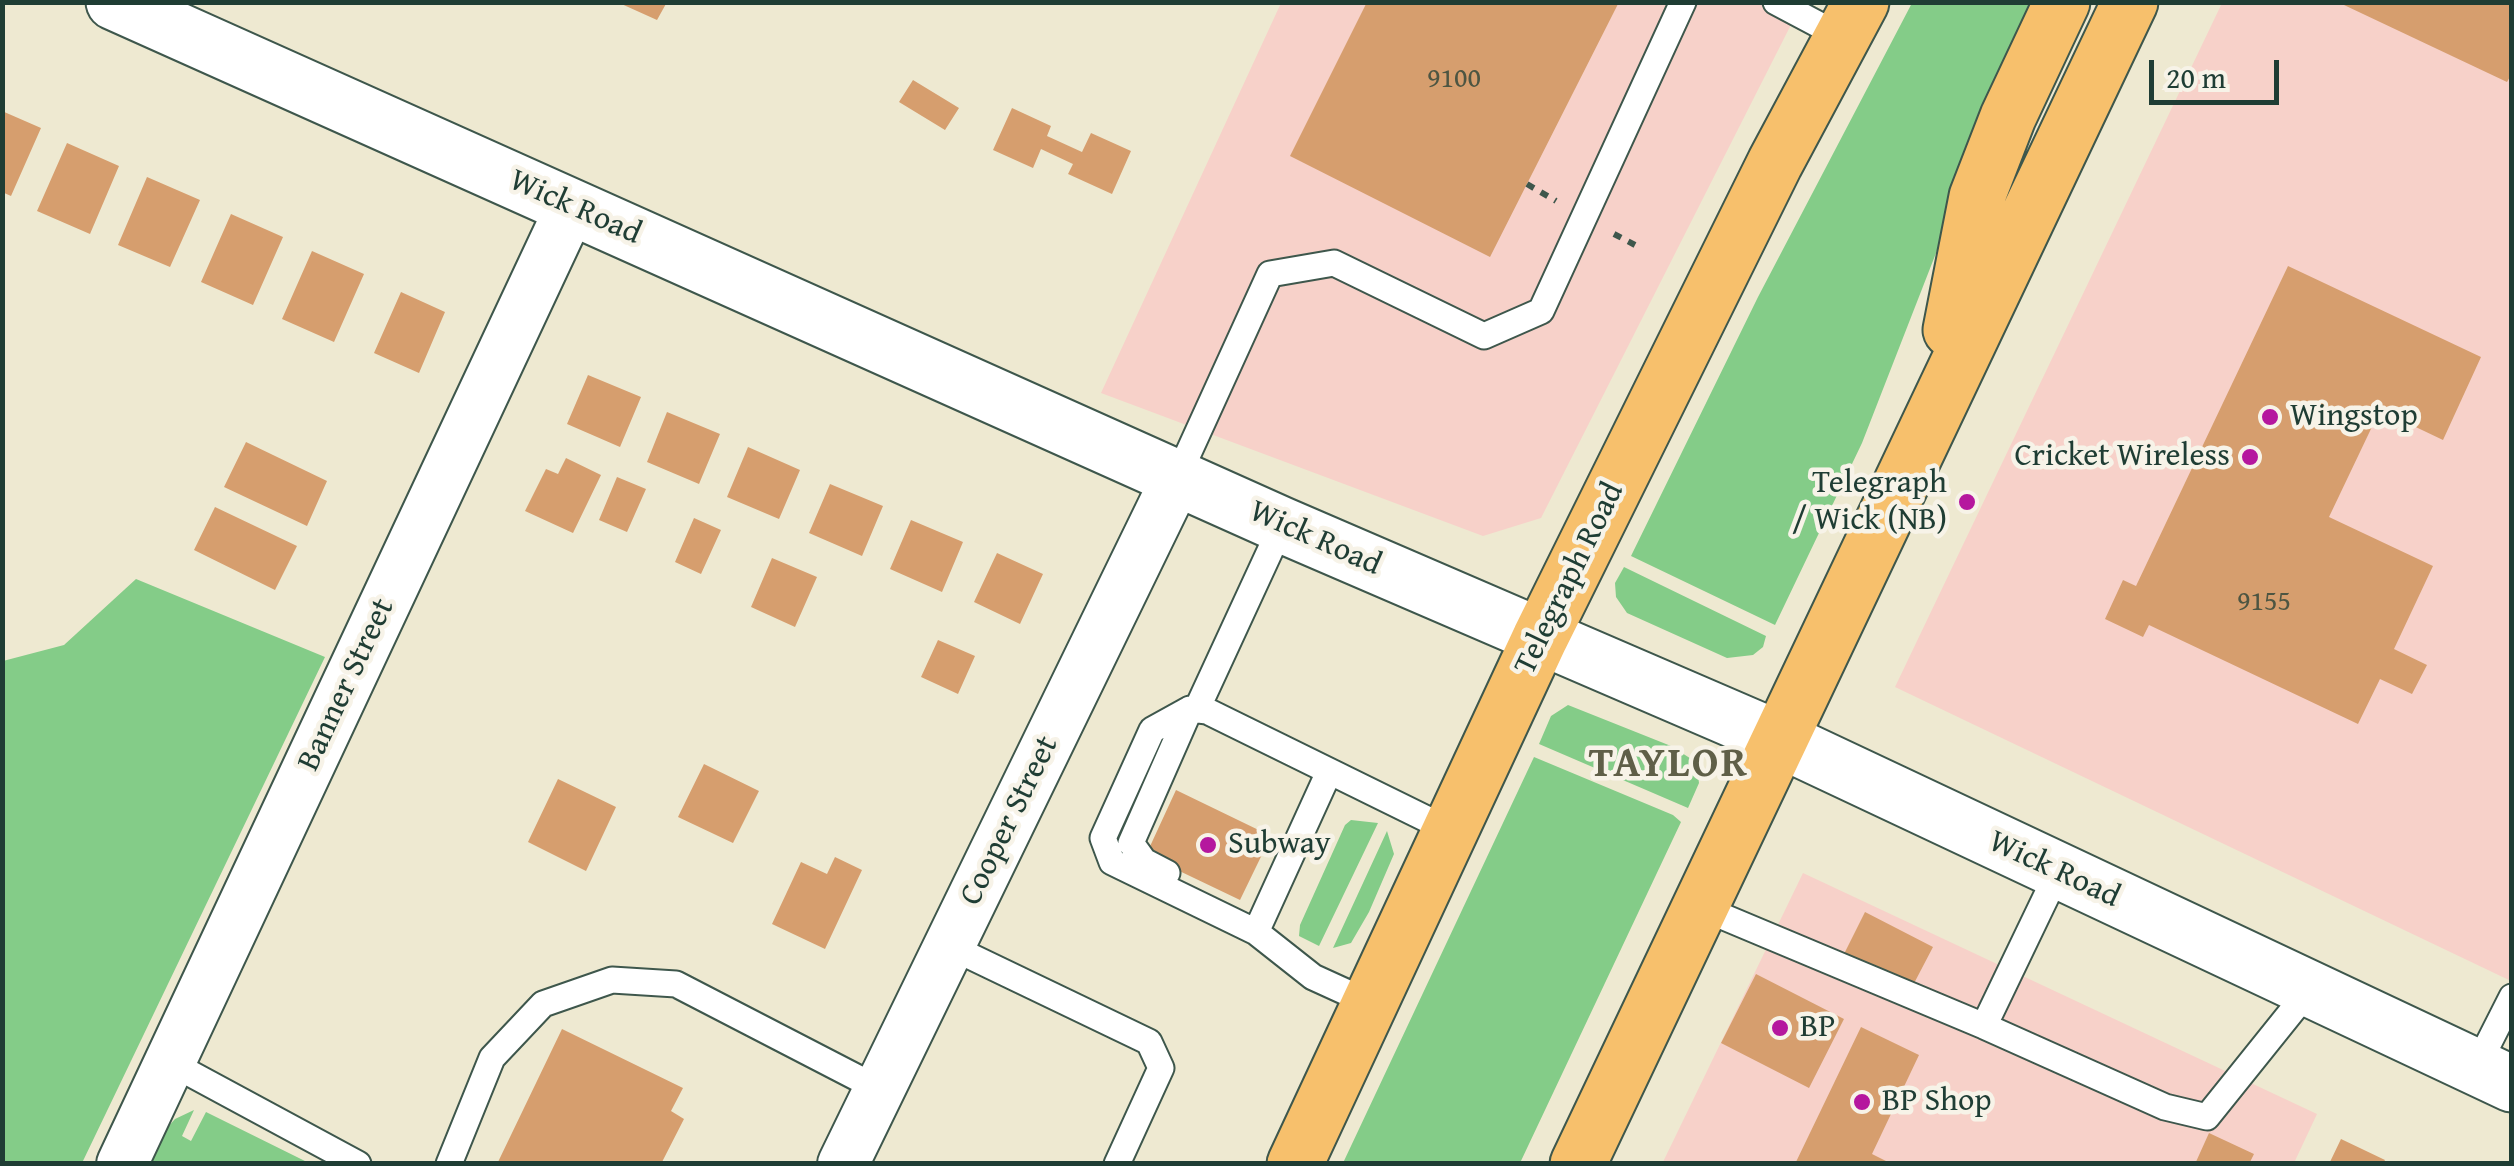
<!DOCTYPE html>
<style>
body{margin:0}
#map{position:relative;width:2514px;height:1166px;overflow:hidden;background:#eee9d1;font-family:"Gentium Book Plus",serif}
canvas{display:block}
.frame{position:absolute;inset:0;border:5px solid #1f3d34;pointer-events:none}
.scale{position:absolute;left:2149px;top:60px;width:130px;height:45px;box-sizing:border-box;border:5px solid #1f3d34;border-top:0;padding-left:12px;font-size:30px;line-height:35px;white-space:nowrap;color:#1f3d34;-webkit-text-stroke:8px #f7f3e8;paint-order:stroke}
</style>
<div id="map">
<canvas width="2514" height="1166"></canvas>
<div class="frame"></div>
<div class="scale">20 m</div>
</div>
<script>
const ctx = document.querySelector('canvas').getContext('2d');
ctx.lineJoin = 'round';
function fill(path, color) {
  ctx.fillStyle = color;
  ctx.fill(path, 'evenodd');
}
function toPath(rows) {
  const path = new Path2D();
  for (const r of rows) {
    path.moveTo(r[0], r[1]);
    for (let i = 2; i < r.length; i += 2) path.lineTo(r[i], r[i + 1]);
  }
  return path;
}
function stroke(path, color, width, dash) {
  ctx.strokeStyle = color;
  ctx.lineWidth = width;
  ctx.lineCap = dash ? 'butt' : 'round';
  ctx.setLineDash(dash || []);
  ctx.stroke(path);
}
function drawText(font, color, halo, rows, align = 'center') {
  ctx.font = font + ' "Gentium Book Plus",serif';
  ctx.lineWidth = 9;
  ctx.setLineDash([]);
  ctx.textBaseline = 'middle';
  ctx.strokeStyle = halo;
  ctx.fillStyle = color;
  for (const [text, x, y, turn = 0] of rows) {
    ctx.save();
    ctx.translate(x, y);
    ctx.rotate((+turn || 0) * Math.PI / 180);
    ctx.textAlign = isNaN(turn) ? turn : align;
    if (halo) ctx.strokeText(text, 0, 0);
    ctx.fillText(text, 0, 0);
    ctx.restore();
  }
}
const built = toPath([
 [1281,3,1802,3,1541,518,1483,536,1101,393],
 [2222,3,2511,3,2511,981,1895,687],
 [1803,873,2317,1114,2294,1163,1662,1164]
]);
const green = toPath([
 [1912,3,2044,3,1982,135,1862,443,1775,625,1631,556,1758,297],
 [1624,567,1766,636,1763,647,1753,655,1727,658,1627,613,1616,597,1615,583],
 [136,579,325,657,82,1163,3,1163,3,661,64,645],
 [1568,705,1671,746,1696,762,1699,783,1688,808,1539,744,1551,716],
 [1534,757,1673,815,1681,822,1520,1163,1343,1163],
 [1351,820,1378,823,1319,946,1299,936,1300,925,1345,825],
 [1387,831,1394,854,1369,912,1351,943,1333,948],
 [194,1110,182,1136,191,1141,206,1112,309,1163,147,1164,159,1137,175,1119]
]);
const building = toPath([
 [617,2,667,2,657,20],
 [1367,2,1618,4,1490,257,1290,156],
 [2345,2,2512,2,2512,73,2507,82,2344,5],
 [913,80,959,108,945,130,899,102],
 [1012,108,1051,126,1047,136,1082,152,1091,133,1131,151,1112,194,1068,174,1073,164,1041,149,1033,168,993,150],
 [2,111,41,128,11,196,2,192],
 [67,143,119,166,90,234,37,211],
 [147,177,200,200,170,267,118,245],
 [231,214,283,237,253,305,201,282],
 [312,251,364,274,334,342,282,319],
 [2288,266,2481,357,2443,440,2380,410,2329,517,2433,566,2394,649,2427,665,2412,694,2380,679,2358,724,2149,625,2143,637,2105,619,2123,580,2136,586],
 [401,292,445,312,419,373,374,353],
 [588,375,641,397,620,447,567,424],
 [667,412,720,434,699,484,647,462],
 [246,442,327,481,307,526,224,487],
 [748,447,800,470,779,519,727,497],
 [566,458,601,475,573,533,525,511,546,469,558,474],
 [617,477,646,489,627,532,599,520],
 [830,484,883,506,862,556,809,533],
 [215,507,297,546,275,590,194,550],
 [694,518,721,530,701,574,675,562],
 [911,520,963,542,942,592,890,569],
 [997,553,1043,574,1020,624,974,602],
 [772,558,817,577,795,627,751,607],
 [938,640,975,656,958,694,921,677],
 [704,764,759,791,733,843,678,817],
 [558,779,616,807,586,871,528,842],
 [1176,790,1271,836,1240,900,1146,855],
 [835,857,862,870,825,949,772,924,801,862,827,874],
 [1865,912,1933,947,1910,991,1843,956],
 [1756,974,1844,1019,1809,1088,1721,1043],
 [1861,1027,1919,1055,1872,1154,1892,1164,1795,1164],
 [562,1029,683,1088,671,1111,684,1119,661,1164,498,1162],
 [2209,1133,2254,1154,2249,1164,2195,1164],
 [2341,1139,2385,1160,2383,1164,2329,1164]
]);
const path = toPath([
 [1527,184,1556,201],
 [1614,234,1635,245]
]);
const service = toPath([
 [1776,2,1842,37],
 [1177,478,1270,274,1334,263,1484,336,1541,311,1683,2],
 [1197,709,1282,525],
 [1167,873,1144,861,1131,843,1190,709],
 [1700,907,1984,1026,2165,1107,2207,1117,2309,990],
 [1256,932,1329,772],
 [949,946,1149,1042,1161,1068,1117,1164],
 [1370,1003,1313,977,1256,932,1112,862,1103,838,1152,730,1190,709,1207,711,1451,831],
 [1984,1026,2058,872],
 [169,1062,358,1164],
 [2476,1068,2512,997],
 [449,1164,492,1058,543,1004,612,980,676,984,879,1089]
]);
const minor = toPath([
 [122,1164,571,207],
 [843,1164,1177,478]
]);
const tertiary = toPath([
 [114,2,1282,525,1781,740,2512,1084]
]);
const primary = toPath([
 [1951,330,1977,197,2008,117,2062,2],
 [1295,1164,1540,638,1775,163,1861,2],
 [1578,1164,2130,2]
]);
const markers = [
 [2270,417,10,"#b5179e"],
 [2250,457,10,"#b5179e"],
 [1967,502,10,"#b5179e"],
 [1208,845,10,"#b5179e"],
 [1780,1028,10,"#b5179e"],
 [1862,1102,10,"#b5179e"]
];
const numberNames = [
 ["9100",1454,80],
 ["9155",2264,603]
];
const streetNames = [
 ["Wick Road",575,208,24],
 ["Wick Road",1315,539,24],
 ["Telegraph Road",1570,579,-64],
 ["Banner Street",347,685,-65],
 ["Cooper Street",1010,821,-64],
 ["Wick Road",2054,870,25]
];
const poiNames = [
 ["Wingstop",2290,417],
 ["Cricket Wireless",2230,457,"right"],
 ["Telegraph",1947,484,"right"],
 ["/ Wick (NB)",1947,521,"right"],
 ["Subway",1228,845],
 ["BP",1800,1028],
 ["BP Shop",1882,1102]
];
const districtNames = [
 ["TAYLOR",1669,765]
];
fill(built, '#f7d1c9');
fill(green, '#84cc88');
fill(building, '#d69e6e');
stroke(service, '#3e574c', 29);
stroke(minor, '#3e574c', 54);
stroke(tertiary, '#3e574c', 59);
stroke(primary, '#3e574c', 59);
stroke(path, '#3e574c', 6, [8, 8]);
stroke(service, '#fff', 25);
stroke(minor, '#fff', 50);
stroke(tertiary, '#fff', 55);
stroke(primary, '#f7c06c', 55);
for (const [x, y, r, color] of markers) {
  const dot = new Path2D();
  dot.arc(x, y, r, 0, 2 * Math.PI);
  ctx.fillStyle = color;
  ctx.fill(dot);
  stroke(dot, '#f7f3e8', 4);
}
drawText('28px', '#4d5542', null, numberNames);
drawText('32px', '#1f3d34', '#f7f3e8', streetNames);
drawText('32px', '#1f3d34', '#f7f3e8', poiNames, 'left');
ctx.letterSpacing = '2.5px';
drawText('bold 42px', '#5f5f48', '#f7f3e8', districtNames);
ctx.letterSpacing = '0px';
</script>
